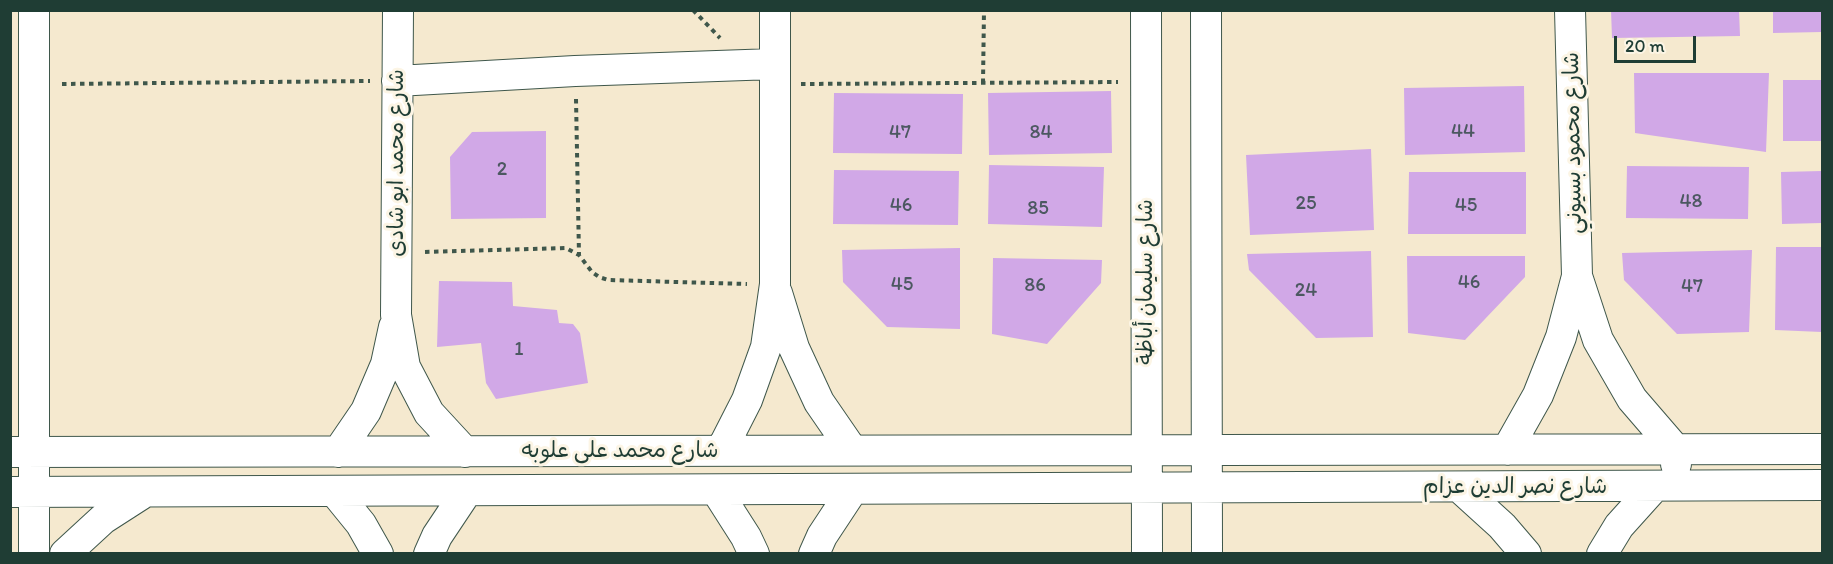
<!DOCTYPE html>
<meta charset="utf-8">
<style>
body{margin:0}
#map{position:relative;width:1833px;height:564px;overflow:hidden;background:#f5e9cf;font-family:Itim,sans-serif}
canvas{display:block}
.frame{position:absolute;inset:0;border:12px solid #1f3d34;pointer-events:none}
.scale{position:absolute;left:1614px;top:36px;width:82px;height:27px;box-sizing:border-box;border:3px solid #1f3d34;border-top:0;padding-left:8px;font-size:18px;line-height:21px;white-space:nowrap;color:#1f3d34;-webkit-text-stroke:4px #fcf5e5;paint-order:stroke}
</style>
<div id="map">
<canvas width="1833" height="564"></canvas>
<div class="frame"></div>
<div class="scale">20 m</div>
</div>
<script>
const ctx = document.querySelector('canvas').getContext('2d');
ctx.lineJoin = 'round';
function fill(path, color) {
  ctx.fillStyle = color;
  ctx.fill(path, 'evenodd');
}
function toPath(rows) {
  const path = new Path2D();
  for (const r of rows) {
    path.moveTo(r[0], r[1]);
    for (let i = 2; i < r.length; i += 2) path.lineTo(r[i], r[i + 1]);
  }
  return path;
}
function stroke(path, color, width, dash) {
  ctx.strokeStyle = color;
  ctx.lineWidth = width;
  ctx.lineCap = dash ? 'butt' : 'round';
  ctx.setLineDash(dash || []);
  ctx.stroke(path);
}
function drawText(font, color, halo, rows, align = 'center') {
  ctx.font = font + ' Itim,"Playpen Sans Arabic",sans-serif';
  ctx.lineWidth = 6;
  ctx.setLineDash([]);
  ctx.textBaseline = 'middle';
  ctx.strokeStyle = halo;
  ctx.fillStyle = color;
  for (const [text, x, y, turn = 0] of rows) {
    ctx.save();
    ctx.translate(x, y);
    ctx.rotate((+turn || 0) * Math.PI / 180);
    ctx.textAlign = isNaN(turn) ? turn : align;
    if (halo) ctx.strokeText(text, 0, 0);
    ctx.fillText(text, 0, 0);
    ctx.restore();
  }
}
const building = toPath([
 [1611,10,1739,10,1740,36,1612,38],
 [1773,10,1822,10,1822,32,1773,33],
 [1634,73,1769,73,1766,152,1635,133],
 [1783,80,1822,80,1822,141,1783,141],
 [1524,86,1525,152,1405,155,1404,88],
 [1111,91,1112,153,989,155,988,93],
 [834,93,963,94,962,154,833,153],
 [546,131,546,218,451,219,450,157,472,132],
 [1371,149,1374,230,1250,235,1246,155],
 [989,165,1104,167,1102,227,988,224],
 [1627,166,1749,167,1748,219,1626,218],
 [834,170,959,171,958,225,833,224],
 [1822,171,1822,223,1782,224,1781,172],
 [1409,172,1526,172,1526,234,1408,234],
 [1776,247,1822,247,1822,332,1775,330],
 [960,248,960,329,887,327,843,282,842,250],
 [1752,250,1749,332,1677,334,1624,280,1622,253],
 [1371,251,1373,337,1316,338,1249,270,1247,254],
 [1407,256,1525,256,1525,277,1465,340,1408,333],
 [993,258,1102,260,1101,283,1047,344,992,334],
 [439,281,512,282,513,306,557,310,559,323,573,324,580,333,588,383,496,399,486,383,481,343,437,347]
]);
const path = toPath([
 [693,10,720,38],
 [983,83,984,10],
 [62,84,370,81],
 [801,84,1118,82],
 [576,99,579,255],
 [425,252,566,248,579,255,592,272,599,277,608,280,747,284]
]);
const street = toPath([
 [398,10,396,315,405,367,429,413,465,452],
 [1146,10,1147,554],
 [1206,10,1207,554],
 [397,81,575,71,774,64],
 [1577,276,1598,340,1632,399,1676,450,1676,464],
 [777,293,794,348,819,402,852,450],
 [1507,450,1538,395,1561,337,1577,276,1570,10],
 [721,451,747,400,766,347,775,284,775,10],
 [10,452,1822,449],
 [338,452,366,411,386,364,394,327],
 [1459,487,1502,526,1526,554],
 [716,490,746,537,754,554],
 [10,492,1822,485],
 [335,492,361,524,378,554],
 [34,554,34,10],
 [65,554,103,519,145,492],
 [429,554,437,536,467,491],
 [814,554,822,536,853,489],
 [1602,554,1619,526,1655,486]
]);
const numberNames = [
 ["44",1463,132],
 ["47",900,133],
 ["84",1041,133],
 ["2",502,170],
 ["48",1691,202],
 ["25",1306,204],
 ["46",901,206],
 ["45",1466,206],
 ["85",1038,209],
 ["46",1469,283],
 ["45",902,285],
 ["86",1035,286],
 ["47",1692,287],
 ["24",1306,291],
 ["1",519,350]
];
const streetNames = [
 ["شارع محمود بسيوني",1574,143,-91],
 ["شارع محمد ابو شادى",397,163,-90],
 ["شارع سليمان أباظة",1146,282,-90],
 ["شارع محمد على علوبه",620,451],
 ["شارع نصر الدين عزام",1515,487]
];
fill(building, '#d1a8e7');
stroke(street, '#3f574b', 32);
stroke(path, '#3f574b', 4, [4.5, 4.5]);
stroke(street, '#fff', 30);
drawText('20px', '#4c5861', null, numberNames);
drawText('22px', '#1f3d34', '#fcf5e5', streetNames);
</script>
